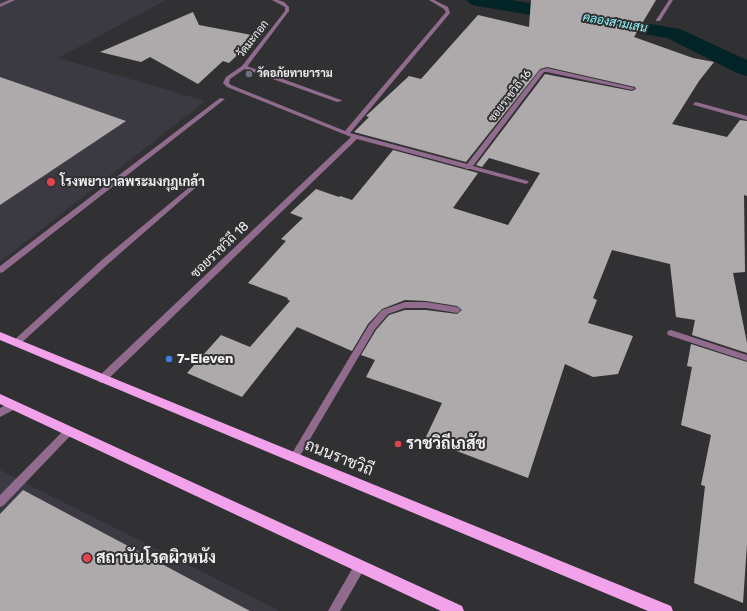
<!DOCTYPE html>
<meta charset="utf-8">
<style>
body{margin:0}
canvas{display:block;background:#313133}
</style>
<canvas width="747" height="611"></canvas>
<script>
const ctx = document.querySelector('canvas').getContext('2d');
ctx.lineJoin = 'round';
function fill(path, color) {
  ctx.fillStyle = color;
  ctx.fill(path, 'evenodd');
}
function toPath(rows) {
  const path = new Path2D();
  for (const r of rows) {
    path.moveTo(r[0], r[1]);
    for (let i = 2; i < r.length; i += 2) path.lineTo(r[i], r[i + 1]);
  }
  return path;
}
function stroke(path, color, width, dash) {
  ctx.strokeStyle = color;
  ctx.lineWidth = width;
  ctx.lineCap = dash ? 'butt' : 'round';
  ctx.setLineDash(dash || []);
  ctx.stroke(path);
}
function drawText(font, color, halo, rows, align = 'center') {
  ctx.font = font + ' Rubik,Sarabun,sans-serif';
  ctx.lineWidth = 4;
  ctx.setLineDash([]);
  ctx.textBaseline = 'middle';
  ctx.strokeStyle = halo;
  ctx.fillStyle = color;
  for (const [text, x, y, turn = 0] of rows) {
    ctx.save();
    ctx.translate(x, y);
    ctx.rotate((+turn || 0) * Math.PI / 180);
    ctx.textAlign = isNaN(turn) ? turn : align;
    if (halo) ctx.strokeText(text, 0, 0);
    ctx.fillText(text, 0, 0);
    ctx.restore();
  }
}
const built = toPath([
 [0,0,166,0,58,58,205,101,0,262],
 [0,470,23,482,280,611,0,611]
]);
const canal = toPath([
 [467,0,512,0,680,29,747,60,747,76,739,74,667,38,477,6,470,4,467,0]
]);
const building = toPath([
 [531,0,656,0,634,37,693,58,714,62,699,81,672,124,727,137,740,120,747,121,747,196,744,195,745,272,733,273,747,343,747,353,692,335,695,320,676,317,670,264,612,250,593,298,597,300,588,323,633,336,618,374,593,377,565,364,528,478,425,439,442,403,366,377,375,360,361,355,376,330,389,315,405,310,426,310,457,314,462,310,457,306,426,301,405,300,382,309,368,324,352,351,297,327,242,397,187,373,221,335,250,347,290,301,287,299,288,298,248,283,286,241,281,239,303,218,290,213,316,189,339,197,340,196,352,200,393,150,478,173,453,208,508,225,540,173,489,158,482,167,476,165,545,74,632,91,636,89,635,87,547,67,540,69,466,162,354,132,369,117,366,116,367,115,409,76,421,79,478,15,529,27],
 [193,12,199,25,257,36,229,63,223,61,198,84,150,57,141,62,100,52],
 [0,77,26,86,126,121,0,205],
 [691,344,747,362,747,544,743,603,694,583,705,486,701,485,711,435,681,425,692,367,687,366],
 [23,490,250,611,0,611,0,514]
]);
const lane = toPath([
 [9,0,15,0,0,7,0,4,9,0],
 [244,65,341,100,342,101,337,102,242,68,242,66,244,65],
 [220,98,225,99,3,272,0,273,0,266,220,98],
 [200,179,203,181,202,182,109,263,19,345,13,345,12,343,13,341,103,259,198,180,200,179],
 [14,401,17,402,19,405,17,408,0,417,0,408,14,401],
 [69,427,72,428,74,431,72,434,4,505,0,507,0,495,66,428,69,427],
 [360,560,364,562,366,566,340,611,328,611,356,562,360,560]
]);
const street = toPath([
 [272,0,278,0,284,2,289,7,289,11,246,68,230,79,229,83,231,85,345,131,446,12,444,9,429,0,434,0,448,7,450,13,350,133,467,164,540,70,547,68,635,88,632,90,547,72,544,72,473,166,528,181,529,182,526,184,470,169,466,169,465,168,357,139,105,382,102,383,99,382,98,379,99,376,351,137,227,87,223,83,226,77,242,66,285,11,285,7,272,0],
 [669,0,673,0,660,21,656,21,656,20,669,0],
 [696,102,747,116,747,120,694,105,693,104,696,102],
 [405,302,426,302,457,307,461,310,457,313,426,308,405,308,388,314,375,329,297,461,294,462,291,461,289,458,291,455,369,325,382,310,405,302],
 [671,330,747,355,747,361,668,335,667,333,668,331,671,330]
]);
const primary = toPath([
 [0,332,671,606,673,611,648,611,0,340,0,332],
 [0,394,462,606,464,611,441,611,0,404,0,394]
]);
const markers = [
 [249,74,4,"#6b7280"],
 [51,182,5,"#e0444e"],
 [169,359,4,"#3f7fe0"],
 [398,444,4,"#e0444e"],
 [87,558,5,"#e0444e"]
];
const farStreetnames = [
 ["วัดมะกอก",253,39,-52],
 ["ซอยราชวิถี 16",510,96,-52]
];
const farPoinames = [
 ["วัดอภัยทายาราม",257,74]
];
const farWaternames = [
 ["คลองสามเสน",615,23,10]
];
const poiNames = [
 ["โรงพยาบาลพระมงกุฎเกล้า",60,182],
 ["7-Eleven",177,359]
];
const streetNames = [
 ["ซอยราชวิถี 18",220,250,-44]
];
const nearPoinames = [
 ["ราชวิถีเภสัช",406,444],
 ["สถาบันโรคผิวหนัง",96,558]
];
const nearStreetnames = [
 ["ถนนราชวิถี",339,458,22]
];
fill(built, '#3b3a43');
fill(canal, '#032426');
fill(building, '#aeaaac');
fill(lane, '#916b8d');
fill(street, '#916b8d');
fill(primary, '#f2a2ea');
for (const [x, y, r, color] of markers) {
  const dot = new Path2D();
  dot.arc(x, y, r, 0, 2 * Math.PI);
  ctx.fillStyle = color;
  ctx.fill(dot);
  stroke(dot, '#313133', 1.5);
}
drawText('11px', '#f1f1f3', '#313133', farStreetnames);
drawText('bold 11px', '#f1f1f3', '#313133', farPoinames, 'left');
drawText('italic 12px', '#8ef9fe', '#313133', farWaternames);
drawText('bold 13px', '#f1f1f3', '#313133', poiNames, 'left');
drawText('13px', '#f1f1f3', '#313133', streetNames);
drawText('bold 16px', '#f1f1f3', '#313133', nearPoinames, 'left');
drawText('16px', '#f1f1f3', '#313133', nearStreetnames);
</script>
